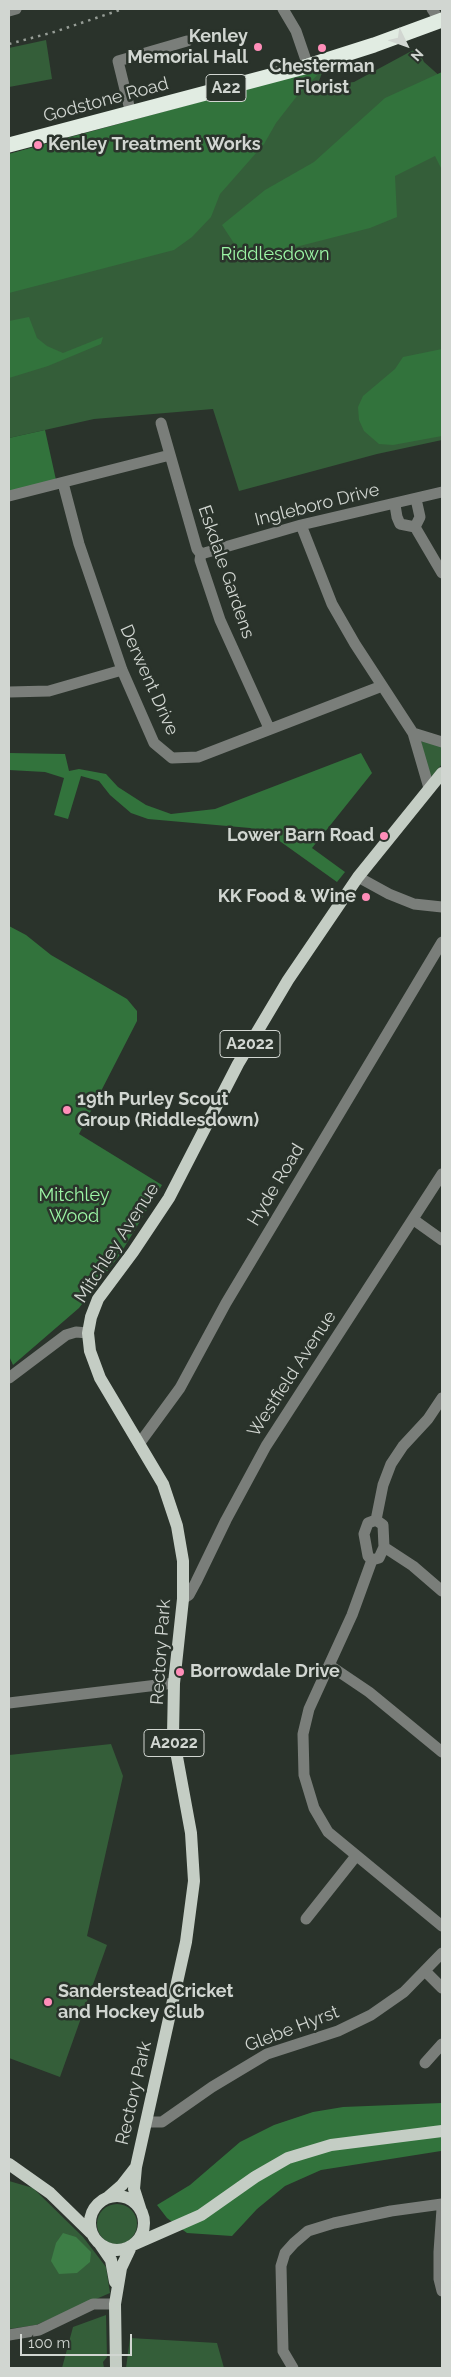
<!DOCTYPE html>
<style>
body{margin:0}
#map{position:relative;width:451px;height:2377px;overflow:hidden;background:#2a332b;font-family:Raleway,sans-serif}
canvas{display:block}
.frame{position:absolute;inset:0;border:10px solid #d1d6d1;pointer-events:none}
.north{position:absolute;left:381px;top:20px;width:50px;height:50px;-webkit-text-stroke:4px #2a332b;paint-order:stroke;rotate:132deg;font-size:14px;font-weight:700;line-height:20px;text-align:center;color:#d1d6d1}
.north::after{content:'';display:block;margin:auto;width:18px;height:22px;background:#d1d6d1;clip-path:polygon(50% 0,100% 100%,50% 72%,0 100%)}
.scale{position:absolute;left:20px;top:2334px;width:112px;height:22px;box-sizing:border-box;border:2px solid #d1d6d1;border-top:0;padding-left:6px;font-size:15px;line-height:18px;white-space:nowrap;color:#d1d6d1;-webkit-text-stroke:4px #2a332b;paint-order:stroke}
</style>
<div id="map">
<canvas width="451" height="2377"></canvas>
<div class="frame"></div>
<div class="north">N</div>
<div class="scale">100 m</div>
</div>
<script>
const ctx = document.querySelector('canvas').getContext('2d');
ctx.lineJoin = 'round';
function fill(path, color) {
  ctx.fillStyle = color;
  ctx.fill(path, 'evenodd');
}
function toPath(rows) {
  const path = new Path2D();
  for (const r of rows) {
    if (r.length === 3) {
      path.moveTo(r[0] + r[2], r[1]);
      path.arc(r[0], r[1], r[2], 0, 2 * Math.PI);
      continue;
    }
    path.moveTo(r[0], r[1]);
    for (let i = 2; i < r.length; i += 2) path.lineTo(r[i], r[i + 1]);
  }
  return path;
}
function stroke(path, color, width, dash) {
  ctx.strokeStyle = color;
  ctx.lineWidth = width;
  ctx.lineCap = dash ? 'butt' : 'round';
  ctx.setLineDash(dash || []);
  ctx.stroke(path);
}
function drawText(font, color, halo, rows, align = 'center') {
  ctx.font = font + ' Raleway,sans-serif';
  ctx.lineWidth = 5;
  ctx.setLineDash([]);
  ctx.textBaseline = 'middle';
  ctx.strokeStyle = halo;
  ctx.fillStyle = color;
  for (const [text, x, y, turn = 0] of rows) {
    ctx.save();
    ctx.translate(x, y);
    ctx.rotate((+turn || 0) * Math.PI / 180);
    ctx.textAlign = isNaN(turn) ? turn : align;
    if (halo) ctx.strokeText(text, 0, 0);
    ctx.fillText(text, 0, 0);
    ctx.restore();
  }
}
const green = toPath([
 [46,40,52,79,9,87,9,48],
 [417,48,424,62,442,78,442,440,377,454,239,491,213,409,94,419,9,438,9,154,324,68,317,86,354,82],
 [423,741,442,746,442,764,432,776,429,775,421,742],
 [111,1744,123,1776,87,1936,107,1945,60,2077,9,2058,9,1755],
 [9,2181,33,2188,83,2237,106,2267,110,2293,36,2325,9,2329],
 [117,2224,20],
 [106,2315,107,2357,103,2362,104,2368,62,2368,73,2327],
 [130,2338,217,2343,224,2368,126,2368]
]);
const forest = toPath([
 [324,68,297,96,276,123,264,144,220,194,211,217,192,237,174,250,9,293,9,154],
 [442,72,442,170,435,156,395,176,397,217,370,228,245,260,222,225,265,190,314,162,385,98],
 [29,317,37,338,47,346,63,353,103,337,101,344,48,366,9,378,9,321],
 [442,349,442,436,393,445,379,444,364,431,359,420,358,407,363,396,395,369,403,357],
 [45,430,56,480,9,492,9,438],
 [9,753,65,754,69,771,79,769,106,774,118,787,146,805,171,814,215,809,361,753,372,773,312,848,345,872,337,882,274,837,250,828,148,819,131,813,110,795,99,781,81,776,68,819,54,815,64,778,45,772,9,770],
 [9,926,26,935,51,955,127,999,137,1011,137,1021,79,1134,162,1185,119,1256,79,1308,13,1365,9,1356],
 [442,2103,441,2151,321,2170,285,2186,257,2209,232,2236,187,2233,167,2218,157,2205,190,2185,240,2142,274,2125,313,2112,343,2107]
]);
const water = toPath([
 [63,2233,76,2237,91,2252,90,2262,77,2273,59,2274,51,2261,56,2243]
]);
const minor = toPath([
 [283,9,296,31,308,66],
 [432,9,440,21],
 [9,11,16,9],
 [131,114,118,61,187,41],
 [161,423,197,549,201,554,200,560,220,620,269,728],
 [63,483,79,544,122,670,154,743,172,758,198,757,382,686],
 [9,496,170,455],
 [395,505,397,517,400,524,415,527],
 [301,525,332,604,355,644,413,733,429,788],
 [415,527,442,573],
 [415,527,420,517,416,499],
 [201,554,301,525,442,492],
 [9,692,49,691,122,670],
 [413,733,442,742],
 [358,877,389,894,414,904,442,907],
 [414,1220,442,1240],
 [9,1378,66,1335,76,1332,88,1333],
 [139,1444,180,1388,226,1303,442,942],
 [376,1520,383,1485,391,1464,403,1446,428,1419,442,1398],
 [384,1547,413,1566,442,1591],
 [372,1560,368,1556,364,1534,368,1523,376,1520,383,1525,384,1547,379,1558,372,1560,352,1615,309,1709,303,1734,304,1775,314,1808,328,1832,442,1926],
 [183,1599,189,1595,196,1582,226,1520,266,1446,442,1174],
 [329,1665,369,1692,442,1752],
 [9,1703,174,1683],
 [306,1919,356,1856],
 [425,1971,442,1988],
 [425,2063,442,2044],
 [146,2122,162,2122,212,2087,267,2054,338,2031,371,2015,404,1992,442,1953],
 [442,2209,439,2252,439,2279,442,2291],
 [9,2335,39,2330,93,2304,115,2304],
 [293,2368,283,2351,281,2266,285,2253,294,2243,308,2231,334,2223,391,2211,442,2204]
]);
const major = toPath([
 [9,2164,50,2193,91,2233],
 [117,2223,27],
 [107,2198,122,2185,136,2167],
 [141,2211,134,2189,136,2167,186,1942,194,1881,191,1833,173,1735,174,1683,183,1599,183,1561,177,1526,163,1484,100,1378,90,1351,88,1333,91,1317,98,1299,133,1252,169,1198,238,1064,288,980,358,877,442,773],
 [100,2244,111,2260,115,2282],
 [135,2244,201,2215,255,2177,288,2158,331,2145,442,2131],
 [116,2368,115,2304,121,2268,130,2249]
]);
const highway = toPath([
 [9,145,308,66,374,45,442,20]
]);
const rail = toPath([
 [9,44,54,32,123,9]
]);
const markers = [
 [258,47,5,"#ff8eb9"],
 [322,48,5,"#ff8eb9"],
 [38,145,5,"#ff8eb9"],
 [384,836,5,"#ff8eb9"],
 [366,897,5,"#ff8eb9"],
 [67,1110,5,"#ff8eb9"],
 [180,1672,5,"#ff8eb9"],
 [48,2002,5,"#ff8eb9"]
];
const shields = [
 [226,88,40],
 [250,1044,60],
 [174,1743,60]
];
const shieldNames = [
 ["A22",226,88],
 ["A2022",250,1044],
 ["A2022",174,1743]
];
const poiNames = [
 ["Kenley",248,37,"right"],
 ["Memorial Hall",248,58,"right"],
 ["Chesterman",322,67,"center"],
 ["Florist",322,88,"center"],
 ["Kenley Treatment Works",48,145],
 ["Lower Barn Road",374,836,"right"],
 ["KK Food & Wine",356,897,"right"],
 ["19th Purley Scout",77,1100],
 ["Group (Riddlesdown)",77,1121],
 ["Borrowdale Drive",190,1672],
 ["Sanderstead Cricket",58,1992],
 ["and Hockey Club",58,2013]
];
const streetNames = [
 ["Godstone Road",106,100,-15],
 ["Ingleboro Drive",317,505,-14],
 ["Eskdale Gardens",226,572,71],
 ["Derwent Drive",149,680,66],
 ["Hyde Road",276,1185,-59],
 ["Mitchley Avenue",117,1243,-57],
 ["Westfield Avenue",292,1374,-57],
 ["Rectory Park",161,1652,-86],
 ["Glebe Hyrst",292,2029,-21],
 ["Rectory Park",134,2093,-77]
];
const parkNames = [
 ["Riddlesdown",275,255],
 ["Mitchley",74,1196],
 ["Wood",74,1217]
];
fill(green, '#345e39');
fill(forest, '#32733c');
fill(water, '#3d7e46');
stroke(minor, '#7a7e7a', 11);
stroke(major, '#c4cdc4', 12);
stroke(highway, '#e1ece2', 15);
stroke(rail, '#969d96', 2.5, [2.5, 5]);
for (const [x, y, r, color] of markers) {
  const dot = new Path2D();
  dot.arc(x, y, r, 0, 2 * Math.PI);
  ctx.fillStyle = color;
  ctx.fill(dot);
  stroke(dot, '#2a332b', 2);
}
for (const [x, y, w] of shields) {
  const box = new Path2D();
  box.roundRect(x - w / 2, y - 13.5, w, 27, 4);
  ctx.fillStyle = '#2a332b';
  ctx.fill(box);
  stroke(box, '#d1d6d1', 1);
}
drawText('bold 16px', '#d1d6d1', null, shieldNames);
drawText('bold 18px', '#d1d6d1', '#2a332b', poiNames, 'left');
drawText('18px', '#d1d6d1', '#2a332b', streetNames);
drawText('18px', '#9cf5a5', '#2a332b', parkNames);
</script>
